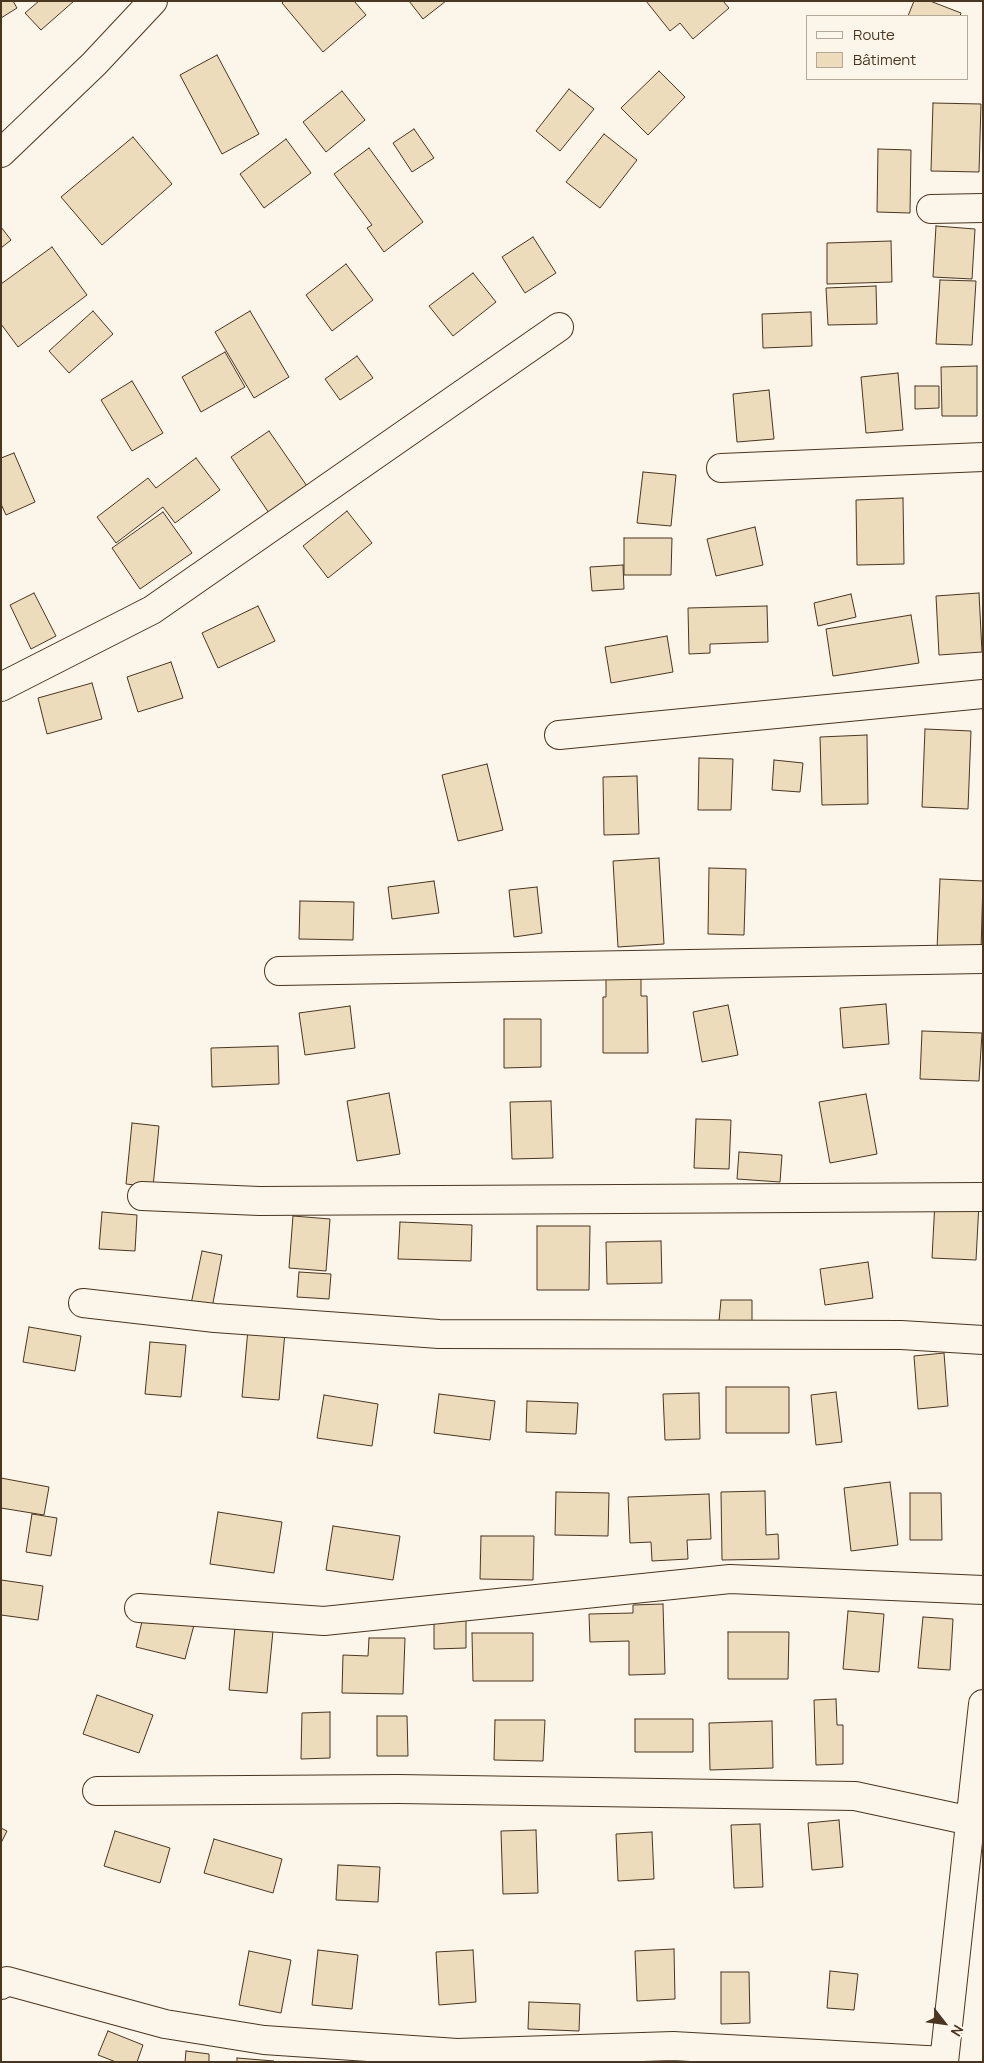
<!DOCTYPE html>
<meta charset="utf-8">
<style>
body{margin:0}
#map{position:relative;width:984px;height:2063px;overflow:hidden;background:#fbf6e9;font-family:Manrope,sans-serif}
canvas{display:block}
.frame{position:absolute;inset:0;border:2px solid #4a3520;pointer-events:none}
.legend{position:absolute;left:806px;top:15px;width:162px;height:65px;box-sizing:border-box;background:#fbf6e9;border:1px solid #b4a999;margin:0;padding:6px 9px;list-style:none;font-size:15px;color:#4a3520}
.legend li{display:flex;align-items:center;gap:10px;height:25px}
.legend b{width:25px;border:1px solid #b4a999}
.north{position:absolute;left:919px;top:1998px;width:50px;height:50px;-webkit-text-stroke:4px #fbf6e9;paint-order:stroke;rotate:120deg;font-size:14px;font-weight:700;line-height:20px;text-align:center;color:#4a3520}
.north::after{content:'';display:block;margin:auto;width:18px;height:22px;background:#4a3520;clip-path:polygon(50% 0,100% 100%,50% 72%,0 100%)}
</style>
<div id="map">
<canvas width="984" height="2063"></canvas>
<div class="frame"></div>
<ul class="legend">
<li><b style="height:6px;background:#fbf6e9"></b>Route</li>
<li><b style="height:14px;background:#ecdcbc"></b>Bâtiment</li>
</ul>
<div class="north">N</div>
</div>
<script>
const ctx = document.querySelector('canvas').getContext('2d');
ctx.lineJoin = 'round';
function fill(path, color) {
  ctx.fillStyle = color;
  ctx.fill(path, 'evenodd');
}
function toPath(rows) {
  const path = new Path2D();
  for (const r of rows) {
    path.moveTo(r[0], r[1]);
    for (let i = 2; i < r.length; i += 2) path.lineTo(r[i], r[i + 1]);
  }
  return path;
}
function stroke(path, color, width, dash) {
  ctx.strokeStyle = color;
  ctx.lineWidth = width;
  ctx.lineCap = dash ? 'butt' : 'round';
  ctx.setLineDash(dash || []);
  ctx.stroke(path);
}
const building = toPath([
 [1,1,13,1,17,8,1,18,1,1],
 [39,1,74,1,41,30,25,13,39,1],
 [284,1,354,1,366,15,323,52,282,3,284,1],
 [409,1,446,1,423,19,409,1],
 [646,1,723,1,729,8,693,39,680,23,670,31,646,1],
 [914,1,930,1,961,13,960,16,908,16,914,1],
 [217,55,259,134,222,154,180,75,217,55],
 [659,71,685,97,648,135,621,108,659,71],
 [569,89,594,109,560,151,536,131,569,89],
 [342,91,365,120,326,152,303,122,342,91],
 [933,103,981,104,979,172,931,171,933,103],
 [414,129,434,158,412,172,393,143,414,129],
 [604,134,637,160,600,208,566,182,604,134],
 [133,137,172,184,102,245,61,197,133,137],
 [286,139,311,173,264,208,240,174,286,139],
 [369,148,423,222,384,252,367,228,372,225,334,174,369,148],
 [878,149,911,150,910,213,877,212,878,149],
 [936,226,975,229,972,279,933,277,936,226],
 [1,227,11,240,1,248,1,227],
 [533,237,556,273,525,293,502,257,533,237],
 [891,241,892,282,827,284,827,243,891,241],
 [52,247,87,295,18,347,1,324,1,284,52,247],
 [346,264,373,300,332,331,306,295,346,264],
 [473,273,496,302,453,336,429,306,473,273],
 [940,280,976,281,972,345,936,344,940,280],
 [876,286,877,324,828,325,826,288,876,286],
 [93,311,113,334,69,373,49,351,93,311],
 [250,311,289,377,254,398,215,332,250,311],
 [811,312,812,346,763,348,762,314,811,312],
 [225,352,245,387,201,412,182,377,225,352],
 [357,356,373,378,340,400,325,379,357,356],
 [977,366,977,416,942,416,941,367,977,366],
 [898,373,903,430,866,433,861,377,898,373],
 [132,381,163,433,132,451,101,400,132,381],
 [915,386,939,386,939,408,915,409,915,386],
 [769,390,774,439,737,442,733,394,769,390],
 [269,431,309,489,271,516,231,457,269,431],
 [14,453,35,502,6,515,1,504,1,458,14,453],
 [196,458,220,490,175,523,163,507,116,543,97,517,148,478,156,488,196,458],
 [643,472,676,475,671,526,637,523,643,472],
 [903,498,904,564,857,565,856,500,903,498],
 [347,511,372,543,328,578,303,546,347,511],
 [163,512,192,553,140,589,112,548,163,512],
 [755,527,763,565,716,576,707,539,755,527],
 [624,538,672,538,671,575,624,575,624,538],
 [623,565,624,589,592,591,590,567,623,565],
 [34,593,56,636,31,649,10,605,34,593],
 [979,593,982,652,939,655,936,596,979,593],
 [851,594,856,617,818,626,814,603,851,594],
 [258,606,275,641,218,668,202,633,258,606],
 [767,606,768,642,710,644,710,653,689,654,688,608,767,606],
 [911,615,919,663,833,676,826,629,911,615],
 [667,636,673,672,611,683,605,647,667,636],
 [171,662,183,698,138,712,127,677,171,662],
 [92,683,102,719,47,734,38,698,92,683],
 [925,729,971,731,968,809,922,807,925,729],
 [867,735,868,804,822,805,820,737,867,735],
 [699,758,733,759,731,810,698,810,699,758],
 [774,760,803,763,800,792,772,790,774,760],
 [487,764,503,830,458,841,442,775,487,764],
 [637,776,639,834,604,835,603,777,637,776],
 [659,858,664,944,618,947,613,861,659,858],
 [709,868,746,869,744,935,708,934,709,868],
 [940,879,983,881,981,951,937,949,940,879],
 [434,881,439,913,392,919,388,887,434,881],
 [537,887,542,933,514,937,509,890,537,887],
 [300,901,354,902,353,940,299,939,300,901],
 [641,977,641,996,647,996,648,1053,603,1053,603,997,606,997,606,978,641,977],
 [886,1004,889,1044,843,1048,840,1008,886,1004],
 [728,1005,738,1055,702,1062,693,1012,728,1005],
 [350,1006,355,1048,305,1055,299,1013,350,1006],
 [504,1019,541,1019,541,1067,504,1068,504,1019],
 [922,1031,982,1033,979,1081,920,1079,922,1031],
 [278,1046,279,1084,212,1087,211,1048,278,1046],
 [389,1093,400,1154,357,1161,347,1101,389,1093],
 [866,1094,877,1154,830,1163,819,1102,866,1094],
 [551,1101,553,1158,512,1159,510,1102,551,1101],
 [696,1119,731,1120,729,1169,694,1168,696,1119],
 [132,1123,159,1126,153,1187,126,1184,132,1123],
 [739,1152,782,1155,780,1182,737,1179,739,1152],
 [935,1201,979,1203,976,1260,932,1258,935,1201],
 [102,1212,137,1215,135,1251,99,1249,102,1212],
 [293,1216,330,1219,326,1271,289,1268,293,1216],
 [400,1222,472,1225,471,1261,398,1259,400,1222],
 [537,1226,590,1226,589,1290,537,1290,537,1226],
 [661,1241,662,1283,607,1284,606,1242,661,1241],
 [202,1251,222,1255,212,1308,191,1304,202,1251],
 [868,1262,873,1298,825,1305,820,1269,868,1262],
 [299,1272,331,1274,329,1299,297,1297,299,1272],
 [721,1300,752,1300,752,1322,719,1321,721,1300],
 [29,1327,81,1336,75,1371,23,1362,29,1327],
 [248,1329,285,1332,279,1400,242,1397,248,1329],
 [150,1342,186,1345,181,1397,145,1394,150,1342],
 [944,1353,948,1406,918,1409,914,1356,944,1353],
 [726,1387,789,1387,789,1433,726,1433,726,1387],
 [836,1392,842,1442,816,1445,811,1395,836,1392],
 [699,1393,700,1439,665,1440,663,1394,699,1393],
 [439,1394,495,1401,490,1440,434,1433,439,1394],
 [324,1395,378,1404,372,1446,317,1438,324,1395],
 [527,1401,578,1403,576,1434,526,1432,527,1401],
 [1,1478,49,1487,44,1515,1,1508,1,1478],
 [890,1482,898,1545,851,1551,844,1488,890,1482],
 [765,1491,766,1535,778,1534,779,1559,722,1560,721,1492,765,1491],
 [556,1492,609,1493,608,1536,555,1535,556,1492],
 [910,1493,941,1493,942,1540,910,1540,910,1493],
 [709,1494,711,1539,687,1540,688,1559,652,1561,651,1542,630,1543,628,1497,709,1494],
 [218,1512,282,1522,274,1573,210,1564,218,1512],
 [32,1514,57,1518,51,1556,26,1552,32,1514],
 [333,1526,400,1536,393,1580,326,1570,333,1526],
 [481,1536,534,1536,533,1580,480,1579,481,1536],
 [1,1580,43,1586,38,1620,1,1615,1,1580],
 [663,1604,665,1674,629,1675,629,1641,590,1642,589,1614,633,1613,633,1605,663,1604],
 [848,1611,884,1614,879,1672,843,1669,848,1611],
 [144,1613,194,1625,185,1659,136,1647,144,1613],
 [434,1616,466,1616,466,1648,434,1649,434,1616],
 [923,1617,953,1619,950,1670,918,1668,923,1617],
 [235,1627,273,1631,267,1693,229,1690,235,1627],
 [728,1632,789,1632,788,1679,728,1679,728,1632],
 [472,1633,533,1633,533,1681,473,1681,472,1633],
 [369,1638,405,1638,403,1694,342,1693,343,1655,368,1656,369,1638],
 [97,1695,153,1715,139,1753,83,1734,97,1695],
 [836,1699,837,1725,843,1725,843,1764,816,1765,814,1700,836,1699],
 [330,1712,330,1758,301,1759,302,1713,330,1712],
 [377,1716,407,1716,408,1756,377,1756,377,1716],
 [635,1719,693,1719,693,1752,635,1752,635,1719],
 [495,1720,545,1720,543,1761,494,1760,495,1720],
 [772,1721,773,1768,710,1770,709,1723,772,1721],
 [839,1820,843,1867,812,1870,808,1823,839,1820],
 [760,1824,763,1887,734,1888,731,1825,760,1824],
 [1,1828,7,1831,1,1843,1,1828],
 [536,1830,538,1893,503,1894,501,1831,536,1830],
 [115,1831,170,1848,160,1883,104,1866,115,1831],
 [652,1832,654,1879,618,1881,616,1834,652,1832],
 [214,1839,282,1859,273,1893,204,1873,214,1839],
 [338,1865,380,1867,378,1902,336,1900,338,1865],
 [674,1949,675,1999,637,2001,635,1951,674,1949],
 [318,1950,358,1955,352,2009,312,2005,318,1950],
 [473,1950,476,2002,439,2005,436,1952,473,1950],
 [249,1951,291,1960,281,2013,239,2005,249,1951],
 [830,1971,858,1974,854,2010,827,2008,830,1971],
 [721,1972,749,1972,750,2023,721,2024,721,1972],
 [529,2002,580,2004,579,2031,528,2029,529,2002],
 [108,2031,143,2045,137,2062,116,2062,98,2055,108,2031],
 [186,2051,209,2054,209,2062,185,2062,186,2051],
 [237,2058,274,2061,274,2062,237,2062,237,2058]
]);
const minor = toPath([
 [931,209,983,208],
 [721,468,983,457],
 [1,687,152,610,559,327],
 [559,735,983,694],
 [279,971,983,959],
 [142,1196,259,1201,983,1197],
 [83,1303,215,1318,439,1334,901,1335,983,1340],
 [139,1608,324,1621,730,1579,983,1590],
 [97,1791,398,1789,855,1796,971,1821,983,1821],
 [1,1985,7,1981,165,2024,264,2040,457,2053,673,2046,944,2061],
 [944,2062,983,1704]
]);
const highway = toPath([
 [1,153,94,64,153,1]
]);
fill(building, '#ecdcbc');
stroke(building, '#4a3520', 1);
stroke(minor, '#4a3520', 30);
stroke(highway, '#4a3520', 30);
stroke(minor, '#fbf6e9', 28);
stroke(highway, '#fbf6e9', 28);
</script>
